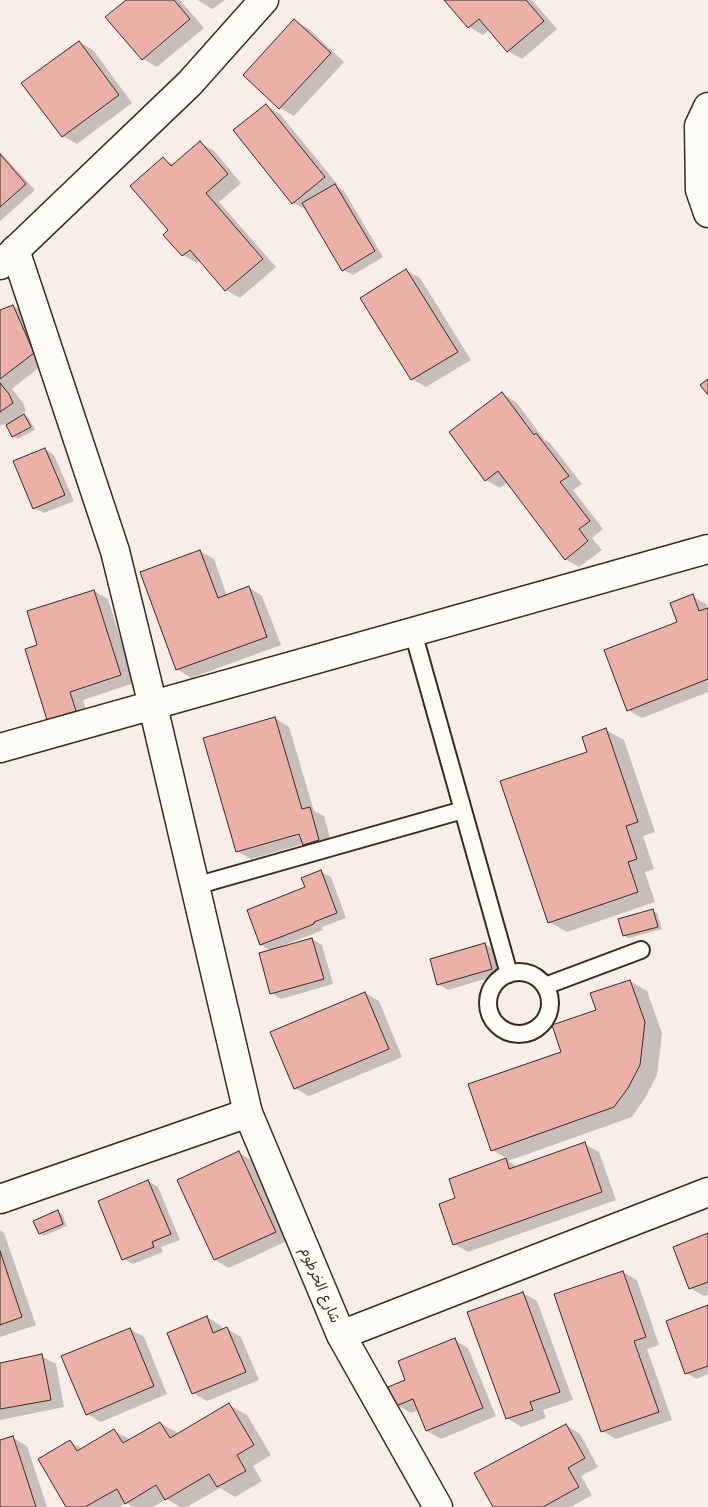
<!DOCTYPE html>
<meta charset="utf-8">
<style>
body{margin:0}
canvas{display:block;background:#f9ede7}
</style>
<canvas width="708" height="1507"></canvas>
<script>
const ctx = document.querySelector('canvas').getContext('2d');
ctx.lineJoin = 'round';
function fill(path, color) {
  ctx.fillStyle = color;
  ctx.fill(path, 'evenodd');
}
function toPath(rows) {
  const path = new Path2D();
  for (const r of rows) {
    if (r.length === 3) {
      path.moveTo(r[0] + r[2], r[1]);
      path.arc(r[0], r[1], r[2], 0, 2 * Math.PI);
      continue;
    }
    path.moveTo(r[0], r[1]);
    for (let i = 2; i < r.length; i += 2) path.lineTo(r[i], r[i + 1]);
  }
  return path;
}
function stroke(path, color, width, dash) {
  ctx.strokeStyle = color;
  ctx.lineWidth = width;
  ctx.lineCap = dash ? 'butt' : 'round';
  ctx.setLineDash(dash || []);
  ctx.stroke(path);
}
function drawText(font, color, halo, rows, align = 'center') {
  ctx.font = font + ' Mali,"Playpen Sans Arabic",sans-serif';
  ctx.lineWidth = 5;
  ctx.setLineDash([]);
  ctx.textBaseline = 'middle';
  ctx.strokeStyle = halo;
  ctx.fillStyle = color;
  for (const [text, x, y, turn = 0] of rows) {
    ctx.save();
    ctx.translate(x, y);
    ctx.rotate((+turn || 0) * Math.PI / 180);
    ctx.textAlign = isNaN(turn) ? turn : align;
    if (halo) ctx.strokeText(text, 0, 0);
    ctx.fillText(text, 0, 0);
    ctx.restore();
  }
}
const shadow = toPath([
 [128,0,180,0,204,28,157,67,143,59],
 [198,0,225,0,212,9],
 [446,0,532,0,557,29,522,59,508,51,490,29,483,35,469,27],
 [295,21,309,29,344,62,294,116,280,108],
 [79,42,93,50,132,103,77,144,63,136],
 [266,106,280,114,338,185,337,186,344,191,383,257,353,275,343,270,308,211,293,203],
 [200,143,214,151,241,183,219,202,276,267,240,298,226,290,200,260,197,263,183,255,170,230,163,159,174,165],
 [0,152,35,190,0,221],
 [406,270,420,278,471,360,426,387,412,379,361,298],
 [13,306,27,314,47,361,12,389,23,403,26,411,22,414,29,418,35,430,18,439,13,436,6,424,0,425,0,311],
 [502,394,516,402,544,439,550,443,582,484,573,490,603,529,592,538,602,550,579,567,565,559,508,482,500,488,486,480],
 [45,449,54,455,74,501,44,513,34,508],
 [200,551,214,559,227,596,248,587,262,596,281,645,191,678,177,669],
 [94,591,108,599,134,683,83,700,89,719,62,727,48,719,39,646],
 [692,596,706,604,708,608,708,692,642,718,628,710],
 [275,718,289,727,314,811,324,816,333,848,318,853,303,844,251,859,237,851],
 [606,730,624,740,655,832,643,836,654,869,645,872,655,902,567,932,549,922,588,753],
 [321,872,331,877,346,918,322,927,323,930,282,946,282,948,312,939,322,945,333,984,281,999,271,993,272,951,261,945,248,911,306,888],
 [653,911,657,913,662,929,629,938,624,936],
 [485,944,494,950,501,974,448,990,438,984],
 [630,981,647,991,662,1033,657,1075,645,1098,632,1117,508,1161,518,1167,585,1144,599,1152,616,1200,468,1252,454,1244,457,1199,450,1179,508,1159,492,1150,563,1052,597,1010],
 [365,993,379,1001,402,1057,309,1096,295,1088],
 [239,1153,253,1161,289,1240,229,1268,215,1260],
 [148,1181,158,1187,180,1240,161,1247,163,1252,133,1264,123,1259],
 [58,1212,62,1214,67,1226,44,1236,40,1233],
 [0,1230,4,1233,36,1325,0,1337],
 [708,1235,708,1295,704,1296,690,1288],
 [623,1272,637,1280,659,1345,647,1349,672,1420,616,1439,602,1431],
 [523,1293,537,1301,573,1400,543,1410,546,1418,521,1427,507,1418],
 [708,1307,708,1374,696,1379,686,1373],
 [207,1317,221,1326,223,1330,227,1329,241,1337,259,1380,207,1401,193,1393],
 [130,1329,144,1337,167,1394,101,1422,87,1414],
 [454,1340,468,1348,496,1416,441,1439,427,1431,419,1410,411,1413,397,1405,407,1380],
 [41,1356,56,1364,64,1407,0,1420,0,1364],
 [229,1405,247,1415,271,1455,253,1466,262,1481,235,1497,220,1488,187,1507,180,1507,167,1499,153,1507,133,1507,126,1503,120,1507,67,1507,70,1442,83,1449,114,1431,131,1440,160,1423,178,1433],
 [566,1425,580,1434,598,1467,581,1476,592,1495,571,1507,494,1507],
 [13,1438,27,1446,47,1507,0,1507,0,1442]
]);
const building = toPath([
 [126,0,174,0,190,19,142,60,105,17,126,0],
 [444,0,526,0,544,21,507,52,479,19,468,28,444,0],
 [294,19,331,53,279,109,243,75,294,19],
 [79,41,119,95,62,137,21,83,79,41],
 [266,104,325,177,292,204,233,130,266,104],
 [200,141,228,174,206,193,263,259,225,291,190,250,182,256,163,235,168,230,130,186,163,157,171,166,200,141],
 [0,154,26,184,0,207,0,154],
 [335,184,375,251,342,271,302,203,335,184],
 [406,269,458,352,411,380,360,298,406,269],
 [13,305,34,353,0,379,0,310,13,305],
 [708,379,708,395,700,385,708,379],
 [0,383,9,394,13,403,0,412,0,383],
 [502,392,534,435,536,433,569,476,560,482,590,521,579,529,588,541,565,560,498,471,485,481,449,432,502,392],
 [24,414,31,427,12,437,6,425,24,414],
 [45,448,65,495,33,509,13,461,45,448],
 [200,550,218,598,249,586,267,637,176,670,140,572,200,550],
 [94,590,121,675,70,692,76,711,47,720,25,649,37,645,27,611,94,590],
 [693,594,699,611,708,608,708,679,627,711,604,650,677,622,670,603,693,594],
 [275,717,302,809,310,807,319,840,303,845,299,834,236,852,203,738,275,717],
 [606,728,638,822,626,826,637,859,628,862,638,892,548,923,500,781,587,752,582,737,606,728],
 [321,870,337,913,314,922,314,924,260,945,247,910,305,887,301,878,321,870],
 [653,909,658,927,623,936,618,919,653,909],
 [312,938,324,979,270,994,259,953,312,938],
 [485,943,492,969,437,985,430,959,485,943],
 [630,980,645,1022,640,1065,628,1088,614,1107,491,1151,468,1084,561,1052,552,1025,596,1010,590,993,630,980],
 [365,992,389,1049,294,1089,270,1032,365,992],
 [585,1142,602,1192,453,1245,439,1204,455,1198,449,1179,506,1158,509,1169,585,1142],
 [239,1151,276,1232,214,1260,177,1180,239,1151],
 [148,1180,171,1234,152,1242,154,1247,122,1260,98,1201,148,1180],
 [58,1210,63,1224,39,1234,33,1221,58,1210],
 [708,1233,708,1282,689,1289,673,1247,708,1233],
 [0,1251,22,1317,0,1325,0,1251],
 [623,1271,646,1337,634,1341,659,1412,601,1432,554,1294,623,1271],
 [523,1292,560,1392,530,1402,533,1410,506,1419,467,1312,523,1292],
 [708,1305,708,1366,685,1374,666,1321,708,1305],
 [207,1316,213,1333,227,1327,246,1372,192,1394,167,1333,207,1316],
 [130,1328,154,1386,86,1415,61,1356,130,1328],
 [455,1338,483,1408,426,1431,413,1399,396,1406,388,1387,405,1380,398,1361,455,1338],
 [42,1354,51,1400,0,1409,0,1363,42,1354],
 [229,1403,254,1445,237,1455,246,1471,217,1487,209,1474,165,1500,156,1485,125,1504,117,1489,85,1507,66,1507,38,1459,70,1440,77,1451,114,1429,123,1443,160,1422,170,1438,229,1403],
 [566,1424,585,1458,568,1468,579,1487,543,1507,493,1507,474,1473,566,1424],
 [13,1436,36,1507,0,1507,0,1440,13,1436]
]);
const lane = toPath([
 [413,632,509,974],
 [195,886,463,810],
 [519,1003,31],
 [545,986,641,950]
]);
const street = toPath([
 [708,107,699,126,700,190,708,213],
 [15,250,115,551,153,706,248,1113,341,1335,438,1507],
 [0,748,708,549],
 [0,1199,248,1113],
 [341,1335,708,1192]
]);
const secondary = toPath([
 [0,265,190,83,264,0]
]);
const streetNames = [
 ["شارع الخرطوم",320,1285,67]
];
fill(shadow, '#0003');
fill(building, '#ebb0a8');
stroke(building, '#3b2a1e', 1);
stroke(lane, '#3b2a1e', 20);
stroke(street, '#3b2a1e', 31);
stroke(secondary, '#3b2a1e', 31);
stroke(lane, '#fdfcf7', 16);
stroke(street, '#fdfcf7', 28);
stroke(secondary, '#fdfcf7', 28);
drawText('14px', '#3b2a1e', '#fdfcf7', streetNames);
</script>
